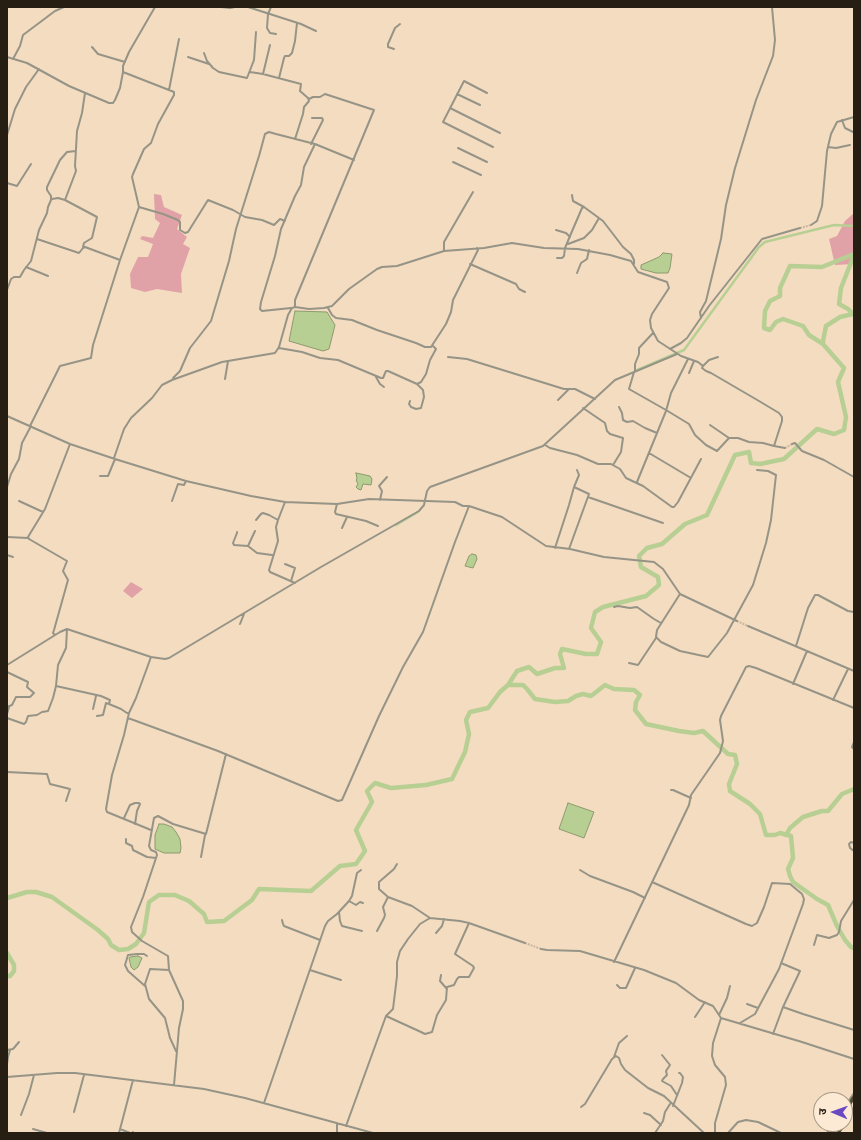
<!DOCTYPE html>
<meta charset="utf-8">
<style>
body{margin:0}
#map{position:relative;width:861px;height:1140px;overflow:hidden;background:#f4dcc1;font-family:"IBM Plex Sans","Noto Sans Devanagari",sans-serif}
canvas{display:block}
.frame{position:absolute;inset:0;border:8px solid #261d13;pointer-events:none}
.north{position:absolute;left:813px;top:1092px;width:40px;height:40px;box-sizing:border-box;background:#fdead4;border:1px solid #a79887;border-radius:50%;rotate:272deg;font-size:11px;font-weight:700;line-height:16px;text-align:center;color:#261d13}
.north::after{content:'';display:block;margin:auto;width:14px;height:18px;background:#6a49c2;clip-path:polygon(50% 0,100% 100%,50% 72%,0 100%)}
</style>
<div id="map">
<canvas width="861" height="1140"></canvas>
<div class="frame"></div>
<div class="north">उ</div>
</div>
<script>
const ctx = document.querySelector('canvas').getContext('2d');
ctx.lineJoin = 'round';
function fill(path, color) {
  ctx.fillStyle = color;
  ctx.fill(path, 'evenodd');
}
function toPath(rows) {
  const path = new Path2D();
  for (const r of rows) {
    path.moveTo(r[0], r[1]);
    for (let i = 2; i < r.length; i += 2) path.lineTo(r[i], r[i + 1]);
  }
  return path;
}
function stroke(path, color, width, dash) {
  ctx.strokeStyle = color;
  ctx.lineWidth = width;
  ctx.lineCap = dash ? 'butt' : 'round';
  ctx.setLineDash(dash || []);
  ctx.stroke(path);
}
const green = toPath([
 [154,194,161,195,164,207,182,215,177,229,187,237,183,244,190,248,181,274,182,293,157,289,145,292,131,288,130,274,138,257,148,257,153,244,140,239,142,236,153,238,160,223,155,219],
 [854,213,854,264,835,265,829,239,837,236,845,221],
 [131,582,143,589,132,598,123,591]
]);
const water = toPath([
 [663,253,672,254,670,268,668,273,656,273,641,269,641,265,659,257,663,253],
 [295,311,327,312,335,325,329,349,323,351,289,341,295,311],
 [356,473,370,476,372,479,371,485,363,484,361,490,358,489,356,487,358,484,356,480,357,479,356,473],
 [472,554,476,555,477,559,473,568,465,566,469,556,472,554],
 [568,803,594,812,584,838,559,829,568,803],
 [159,824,164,824,172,827,176,832,180,839,181,848,180,853,164,853,155,849,155,835,159,824],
 [138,956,142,958,138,967,134,970,131,967,129,958,130,957,138,956]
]);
const canal = toPath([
 [635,371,684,350,759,247,765,242,834,225,854,226],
 [396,525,418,512]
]);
const river = toPath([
 [823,344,809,335,803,326,783,319,776,322,770,330,764,328,765,311,770,301,780,296,780,288,790,266,822,267,854,254],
 [508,685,523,685,527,689,535,699,555,702,568,701,576,696,583,694,591,696,605,685,614,689,634,690,640,695,636,702,635,710,646,724,679,731,694,733,703,731,728,754,735,755,737,764,729,784,730,791,750,804,760,814,766,835,775,835,780,833,791,836,793,858,788,869,790,876,793,882,817,899,828,905,837,926,845,940,851,947,854,948],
 [786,835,790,828,803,817,822,811,828,811,842,794,854,789],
 [7,898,27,892,36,892,52,897,98,930,108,939,111,945,119,950,128,949,136,944,144,933,149,902,159,895,175,895,189,901,204,914,207,922,224,921,252,900,259,889,311,891,340,866,356,864,365,851,356,830,372,802,367,791,375,783,391,788,426,785,452,779,465,752,469,734,466,720,470,712,488,708,500,692,508,685,517,671,529,667,537,674,555,668,564,668,560,654,562,649,586,654,597,654,601,642,591,628,595,612,603,607,646,596,659,585,658,577,641,567,639,556,647,548,662,544,685,524,707,515,735,455,749,452,751,463,760,464,784,459,817,429,834,434,844,430,846,417,838,382,844,368,823,344,823,341,826,326,840,317,853,314,848,309,839,304,841,288,854,255],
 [7,953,14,965,14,971,10,976,7,976]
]);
const minorTunnel = toPath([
 [800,228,811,225],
 [785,448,792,444],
 [737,621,748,626],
 [525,943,541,949]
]);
const minor = toPath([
 [221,7,230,8,235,7],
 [248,7,301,24,316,31],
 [271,7,268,14,267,28,270,33,276,34],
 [92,47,98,54,125,62],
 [394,49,388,47,388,44,395,28,400,24],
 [204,53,207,61,213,68,219,72,247,78,254,60,256,32],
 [7,57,27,63,69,86,109,103,113,103,115,100,120,88,123,72],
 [188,57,209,64],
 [13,59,20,46,23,35,55,11,64,7],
 [250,72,263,74,301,84,300,91,308,98,309,101,304,107,303,114,295,139],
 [263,74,270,45],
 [279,78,284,58,285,56,289,56,292,53,295,41,297,23],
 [169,90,179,39],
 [487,93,464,81,443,122,493,147],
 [457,94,480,105],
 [450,108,500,133],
 [842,120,845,128,853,132],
 [7,135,15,109,26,87,39,69],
 [311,144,323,120,322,118,312,118],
 [828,147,836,148,850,145],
 [458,148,487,162],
 [453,162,481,175],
 [7,183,17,186,31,164],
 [572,195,573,201,584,207],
 [52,199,58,198,65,200],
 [139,207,163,214,178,220,180,222,180,230,185,233,188,232,208,200,233,210,245,217,262,220,274,225,280,219,285,221],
 [811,225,817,221,822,206,827,151,831,134,837,122,854,117],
 [556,230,566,233,570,237],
 [37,239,79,253,83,248,85,247,120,260],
 [568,244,584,238,592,230,599,218],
 [83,247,84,243,92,238,97,217,65,200,76,171,75,166,77,131,82,113,85,93],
 [444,251,444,242,473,192],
 [557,258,562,258,564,256,565,248,570,236,582,208,584,207,603,221,623,247,631,254,634,260,634,264],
 [470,264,516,284,519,289,525,292],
 [26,267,48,276],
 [577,273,581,263,587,259,589,250],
 [7,290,11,279,14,277,20,277,24,270,31,261,39,230,47,213,48,207,51,200,51,196,47,190,47,187,60,160,67,152,76,151],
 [295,307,295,300,374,110,325,94,320,97,313,97,309,99],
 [291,308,262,311,260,309,261,302,275,256,281,229,295,196,301,185,304,167,315,144],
 [328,308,332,315,336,318,352,320,377,330,416,343,425,347,431,347,446,324,451,312,453,300,478,250,477,248],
 [701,318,700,312,706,301,721,239,726,205,735,168,756,100,773,56,775,40,772,7],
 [279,348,302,352,320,358,338,360,381,378,383,378,386,371,388,371,417,384,423,390,424,397,421,408,416,409,411,407,409,404,410,401],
 [670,349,681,343,687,338,709,306,762,239,800,228],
 [448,357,467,359,564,389,575,389,595,399],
 [703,366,709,360,718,357],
 [635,371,635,364,639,354,639,348,653,333],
 [634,372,629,389,666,410,689,424,695,435,706,445,717,451,729,438],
 [689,373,694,361],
 [376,377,380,384,384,387],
 [173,378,180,371,190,348,211,321,229,261,236,229,259,156,265,134,269,132,276,134,315,144,354,160],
 [225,379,228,361],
 [417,384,421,382,426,374,430,360,436,349,433,346],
 [558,400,569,389],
 [619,407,622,413,623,420,627,422,633,421,645,428,657,433],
 [583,408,605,423,607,431,610,434,623,438,621,452,613,465],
 [7,416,70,444,115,459,186,481,251,496,285,502,337,504,369,499,455,502,463,506,469,506,502,517,546,546,570,549,604,557,654,562,663,569,680,594,737,621],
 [710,425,729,438,738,438,749,442,763,443,774,446],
 [30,426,60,366,91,358,93,345,120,260,139,207,132,177,133,174,144,149,151,143,158,124,174,95,174,92,169,90,123,72,123,66,129,52,155,7],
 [792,444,795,443,802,451,824,460,854,477],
 [545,445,550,448,577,455,598,464,611,464,620,469,626,478,643,486,672,507,674,507,678,502,701,459],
 [649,453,691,478],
 [114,458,124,429,131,418,152,398,162,385,172,380,222,362,275,353,279,347,288,315,292,308,295,307,309,309,324,308,332,306,349,289,377,269,382,267,397,266,444,251,484,248,512,243,544,248,578,249,610,255,631,261,638,272,667,282,669,288,652,314,650,320,651,328,658,341,681,356,698,362,703,366,702,368,706,371,711,373,759,401,779,413,782,417,782,421,774,446,785,448],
 [100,476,108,476,115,459],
 [637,482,666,411,671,393,688,359],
 [7,487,11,474,19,459,22,443,31,426],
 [588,497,663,523],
 [380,500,382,491,379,486,387,477],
 [19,501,43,512],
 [172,501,178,484,184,485,186,481],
 [285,502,278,520,276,527,278,541,269,570,270,572,295,583],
 [337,504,335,512,336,514,366,521,378,526],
 [256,520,261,514,263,513,269,515,278,520],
 [342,528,347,517],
 [237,532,237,533,233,543,234,545,248,546,257,553,272,555],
 [7,537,28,538],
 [248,546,255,531],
 [555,548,569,505,574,487,579,475,577,470],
 [569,549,589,494,574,487],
 [7,555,13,557],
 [285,564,295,568,291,581],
 [680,594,657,630,656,637,661,642,680,651,708,657,727,633,753,585,766,543,771,520,776,475,768,471,757,470],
 [614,607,618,606,630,608,637,607,654,619,661,623],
 [240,624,244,614],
 [748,626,854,671],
 [67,629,66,648,58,665,56,686,101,696,110,700,109,704,121,709,127,713,129,713],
 [55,635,53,633,54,630,68,580,63,571,67,561,29,539,28,537,45,509,70,444],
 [796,646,808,608,815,595,818,595,848,611,854,612],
 [151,657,136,698,129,713,124,735,112,775,106,809,107,812,151,830],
 [629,663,638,665,656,638],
 [7,665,60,632,67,629,151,657,165,659,169,658,321,567,419,511,424,505,427,491,430,487,543,446,615,380,677,354],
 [7,672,28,682,27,687,34,693,30,697,16,697,12,705,7,707],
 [793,684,807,651],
 [833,700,848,669],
 [93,709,96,696],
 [7,714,9,707],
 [97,716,103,715,106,703,109,704],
 [7,718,24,724,26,722,28,716,37,715,42,712,48,711,53,698,56,686],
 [128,718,218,751,338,801,342,800,379,716,403,667,423,632,455,542,469,506],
 [854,742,852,747,854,749],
 [7,772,47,774,50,784,70,789,66,801],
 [671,790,673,790,691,798],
 [124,818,130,805,135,803,139,803,140,804,137,811,135,824],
 [126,839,126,843,132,846,133,850,147,857,156,858],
 [854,843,851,842,849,844,850,848,854,851],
 [201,857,205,835],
 [580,870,590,876,633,892,645,898],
 [652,882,746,924,752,926,757,923,764,907,772,883,790,884,802,894,804,899,803,904,779,969,755,1014,740,1023],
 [388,897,379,889,379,882,394,869,397,864],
 [349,901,356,905,360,902,363,903],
 [339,912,340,921,342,926,362,931],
 [282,920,283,924,284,926,320,940],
 [377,931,384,918,385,915,383,907,388,897,412,906,430,918],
 [436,933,442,926,444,919],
 [814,945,817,935,829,938,837,935,839,932,841,921,854,900],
 [541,949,547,950,580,951,644,970,676,983,699,1000,713,1006,721,1018,802,1042,854,1059],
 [614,962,689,805,691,795,720,753,723,741,720,720,721,716,746,667,749,666,756,668,854,708],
 [169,970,150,969,145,984,149,999,165,1018,170,1038,176,1051],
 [310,970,341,980],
 [441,975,440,981,447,989],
 [617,985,620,988,626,988,635,968],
 [145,986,128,971,125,965,128,955,137,954,144,954,147,956],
 [747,1004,758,1008],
 [783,1007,803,1014,854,1030],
 [719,1015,727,998,730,986],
 [386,1016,421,1032,425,1034,432,1032,437,1015,446,1000,447,987,454,985,457,979,459,977,469,977,474,968,473,966,455,954,469,923],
 [695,1017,705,1002],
 [773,1034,783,1007,800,971,781,963],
 [7,1050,13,1049,19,1042],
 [662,1055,670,1065,666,1071,667,1075,663,1079,662,1081,671,1086,677,1095],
 [614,1057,619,1043,627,1036],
 [7,1064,8,1057,10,1050],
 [7,1077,57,1073,75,1073,204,1089,245,1098,373,1133],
 [174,1085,179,1028,183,1009,183,1001,169,970,168,956,142,941,132,932,131,927,143,897,157,855,156,852,151,850,149,846,154,818,158,816,173,824,206,834,226,754],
 [264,1103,325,926,328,921,337,914,349,901,352,896,357,873,361,870],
 [673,1106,682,1083,683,1077,680,1073,679,1073],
 [845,1106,854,1093],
 [581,1107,585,1104,612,1059,616,1056,619,1058,621,1064,625,1070,648,1088,664,1096,704,1133],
 [74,1112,84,1075],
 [644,1113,650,1115,661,1125],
 [21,1115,29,1094,34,1075],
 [337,1123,337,1133],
 [346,1126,386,1016,393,1009,397,976,397,962,400,951,408,939,420,924,430,918,460,921,469,923,525,943],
 [33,1129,47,1133],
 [120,1129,130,1133],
 [119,1133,133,1080],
 [132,1133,133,1132],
 [655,1133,663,1121,665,1112,670,1104],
 [715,1133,715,1123,726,1085,725,1077,715,1065,712,1056,713,1043,721,1018],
 [728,1133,738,1122,746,1120,758,1122,781,1133],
 [827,1133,833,1124]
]);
const trunk = toPath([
 [845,1111,854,1097],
 [845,1122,854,1109],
 [831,1133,837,1124],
 [838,1133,844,1124]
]);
fill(green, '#e0a2a6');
fill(water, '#b8cf94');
stroke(water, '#8c9a6d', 1);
stroke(canal, '#b8cf94', 2.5);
stroke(river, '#b8cf94', 4.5);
stroke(minorTunnel, '#cbb69e', 2, [2, 1]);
stroke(minor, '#969486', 2);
stroke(trunk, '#504a30', 3.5);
</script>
